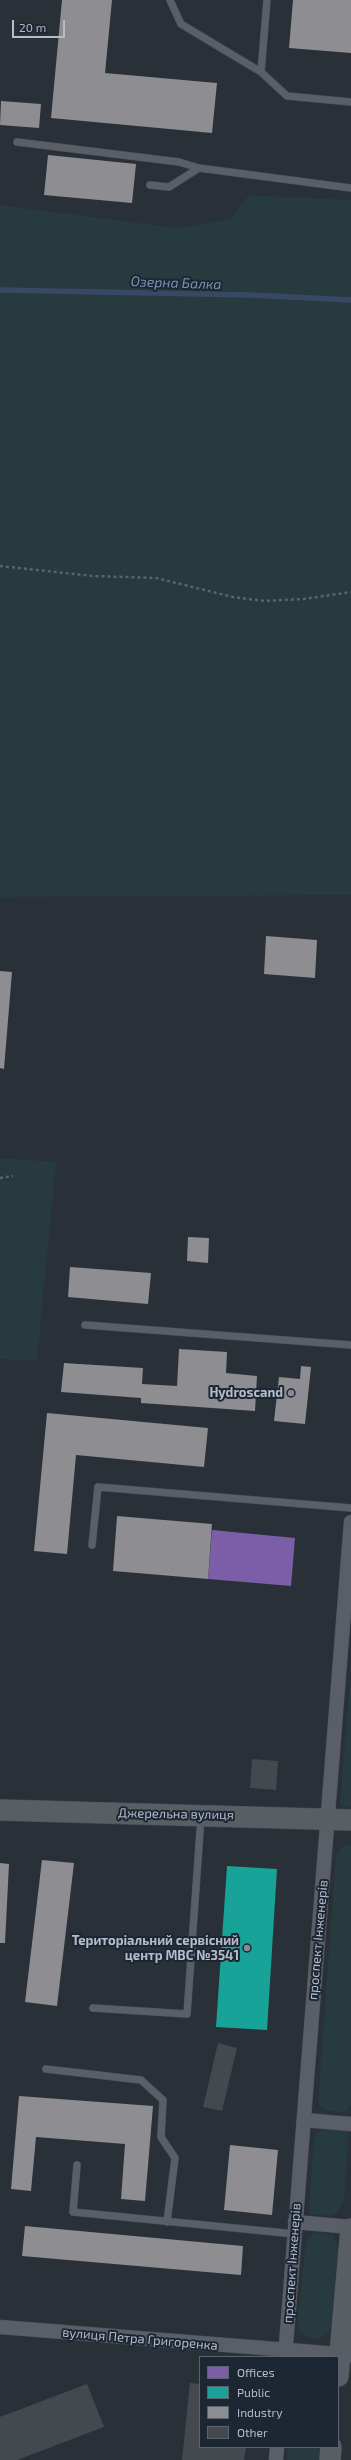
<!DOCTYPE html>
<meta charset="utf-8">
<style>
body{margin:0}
#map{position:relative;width:351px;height:2460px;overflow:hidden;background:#2a3038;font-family:"Exo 2",sans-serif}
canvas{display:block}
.legend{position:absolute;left:199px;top:2356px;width:140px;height:92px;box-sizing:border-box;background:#1d2633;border:1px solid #59626f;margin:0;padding:5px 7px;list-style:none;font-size:12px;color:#b4bcc9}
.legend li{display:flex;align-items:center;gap:8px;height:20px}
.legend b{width:20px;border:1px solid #59626f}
.scale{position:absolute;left:12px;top:20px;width:53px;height:18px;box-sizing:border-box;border:2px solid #b4bcc9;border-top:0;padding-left:5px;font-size:12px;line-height:14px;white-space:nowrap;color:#b4bcc9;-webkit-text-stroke:3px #1d2633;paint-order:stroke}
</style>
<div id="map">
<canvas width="351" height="2460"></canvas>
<ul class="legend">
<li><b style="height:11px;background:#7b5ea7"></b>Offices</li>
<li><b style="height:11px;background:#17a398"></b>Public</li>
<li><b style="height:11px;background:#8d8d92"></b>Industry</li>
<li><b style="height:11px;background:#444950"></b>Other</li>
</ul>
<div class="scale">20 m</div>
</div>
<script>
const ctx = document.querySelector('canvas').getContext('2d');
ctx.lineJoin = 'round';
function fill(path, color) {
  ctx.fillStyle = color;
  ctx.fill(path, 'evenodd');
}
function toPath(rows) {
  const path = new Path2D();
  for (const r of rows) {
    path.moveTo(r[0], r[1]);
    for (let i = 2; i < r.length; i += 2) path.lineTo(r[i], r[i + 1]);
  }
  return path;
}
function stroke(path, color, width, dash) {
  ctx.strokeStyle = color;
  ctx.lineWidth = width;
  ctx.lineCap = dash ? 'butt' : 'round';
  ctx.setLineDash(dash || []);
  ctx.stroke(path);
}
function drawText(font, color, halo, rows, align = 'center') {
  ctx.font = font + ' "Exo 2",sans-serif';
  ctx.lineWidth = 4;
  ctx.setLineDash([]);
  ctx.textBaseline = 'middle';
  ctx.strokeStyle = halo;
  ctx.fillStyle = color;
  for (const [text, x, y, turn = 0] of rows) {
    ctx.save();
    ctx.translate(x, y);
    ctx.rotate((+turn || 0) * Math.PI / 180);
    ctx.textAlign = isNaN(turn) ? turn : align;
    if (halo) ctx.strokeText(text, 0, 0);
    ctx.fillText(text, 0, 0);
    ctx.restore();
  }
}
const green = toPath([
 [249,195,351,200,351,895,0,897,0,205,177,228,230,219],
 [0,1158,56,1162,37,1361,0,1359],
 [351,1669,351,1806,344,1808,341,1807,340,1802],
 [351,1845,351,2104,349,2109,343,2112,324,2110,318,2102,336,1855,343,1846],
 [324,2129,345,2130,349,2133,344,2200,338,2213,330,2216,310,2214,309,2212,314,2136],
 [317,2232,334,2236,338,2247,331,2326,328,2333,316,2339,305,2336,299,2329,298,2315,306,2241,312,2234],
 [288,2447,320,2447,319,2460,287,2460]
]);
const offices = toPath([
 [212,1530,295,1538,291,1586,208,1579]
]);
const public = toPath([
 [227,1866,277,1869,267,2030,216,2027]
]);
const industry = toPath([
 [62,0,112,0,105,73,217,83,212,133,51,118],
 [293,0,351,0,351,53,289,48],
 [1,101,41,104,39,128,0,125],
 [48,155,136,164,132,203,44,195],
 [266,936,317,940,315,978,264,974],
 [0,971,12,972,4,1069,0,1068],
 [188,1237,209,1238,208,1263,187,1261],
 [70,1267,151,1273,148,1304,68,1297],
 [179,1349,227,1352,226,1373,257,1376,255,1411,141,1403,141,1398,61,1392,64,1363,143,1368,142,1384,177,1386],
 [301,1366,311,1367,305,1424,274,1421,279,1377,300,1379],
 [47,1413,208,1428,204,1467,76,1455,67,1554,34,1551],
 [117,1516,212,1524,208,1579,113,1571],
 [42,1860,74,1863,57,2006,25,2002],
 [0,1863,9,1864,5,1943,0,1943],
 [19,2096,153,2106,145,2201,121,2199,125,2144,36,2137,31,2191,11,2189],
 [230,2145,278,2150,272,2215,224,2210],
 [25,2226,243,2246,241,2275,22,2256]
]);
const stream = toPath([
 [0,290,250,295,351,300]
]);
const building = toPath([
 [252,1759,278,1761,276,1790,250,1788],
 [218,2043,237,2048,222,2111,203,2107],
 [190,2383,200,2384,200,2447,246,2447,244,2460,182,2460],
 [87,2384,104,2427,17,2460,0,2460,0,2417]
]);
const path = toPath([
 [0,566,93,576,156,578,233,597,264,601,304,599,351,592],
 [0,1178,13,1176]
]);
const lane = toPath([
 [170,0,181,24,261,72,287,96,351,102],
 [261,72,267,0],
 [17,142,179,162,199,168,169,187,150,185],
 [199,168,351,188],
 [85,1325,351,1345],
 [92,1545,98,1487,351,1508],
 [93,2008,187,2014,201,1817],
 [46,2069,141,2080,163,2100,161,2137,175,2158,167,2222],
 [77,2165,73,2212,295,2234]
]);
const street = toPath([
 [304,2120,351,2124],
 [295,2222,351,2227],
 [0,2327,351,2355],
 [285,2357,351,1522],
 [276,2460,277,2447]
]);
const secondary = toPath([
 [0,1810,351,1820],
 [338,2376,351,2229],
 [330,2460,331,2447]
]);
const markers = [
 [291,1393,4,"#848b96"],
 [247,1948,4,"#848b96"]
];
const poiNames = [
 ["Hydroscand",283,1393],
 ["Територіальний сервісний",239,1941],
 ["центр МВС №3541",239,1956]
];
const streetNames = [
 ["Джерельна вулиця",176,1814,1],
 ["проспект Інженерів",318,1940,-85],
 ["проспект Інженерів",292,2263,-86],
 ["вулиця Петра Григоренка",140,2339,5]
];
const waterNames = [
 ["Озерна Балка",176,283,2]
];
fill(green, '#273a3e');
fill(offices, '#7b5ea7');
fill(public, '#17a398');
fill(industry, '#8d8d92');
stroke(stream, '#384963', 5.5);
fill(building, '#444950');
stroke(lane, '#484c53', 8);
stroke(street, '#484c53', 15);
stroke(secondary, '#484c53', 22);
stroke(path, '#5d636a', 2.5, [3, 3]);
stroke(lane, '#5a5e66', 7);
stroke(street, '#5a5e66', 14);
stroke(secondary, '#595d64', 21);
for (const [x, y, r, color] of markers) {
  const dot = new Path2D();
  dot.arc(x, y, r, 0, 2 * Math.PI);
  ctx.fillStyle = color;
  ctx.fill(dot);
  stroke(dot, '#1d2633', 1.5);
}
drawText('bold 13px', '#b4bcc9', '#1d2633', poiNames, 'right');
drawText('13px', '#b4bcc9', '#1d2633', streetNames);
drawText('italic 14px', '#7c92b1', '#1d2633', waterNames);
</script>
